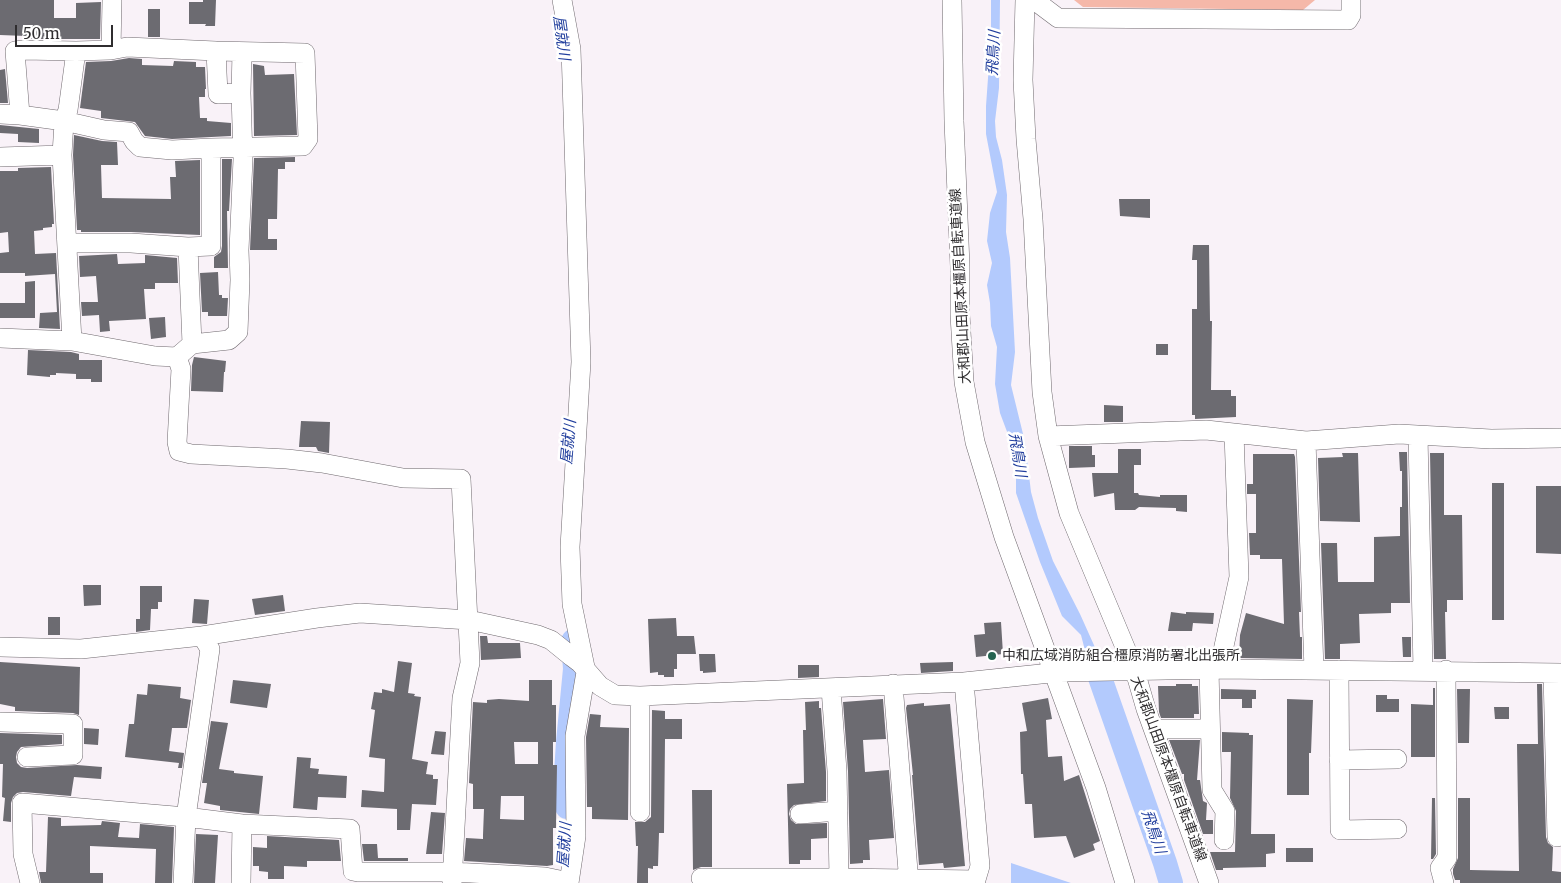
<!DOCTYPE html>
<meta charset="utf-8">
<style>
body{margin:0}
#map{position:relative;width:1561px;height:883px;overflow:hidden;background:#f9f2f8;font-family:Merriweather,serif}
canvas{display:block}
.scale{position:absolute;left:15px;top:25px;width:98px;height:22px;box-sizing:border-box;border:2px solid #2f2d2f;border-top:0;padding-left:6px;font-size:15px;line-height:18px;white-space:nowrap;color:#2f2d2f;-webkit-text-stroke:4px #fff;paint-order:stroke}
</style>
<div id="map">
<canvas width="1561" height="883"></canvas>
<div class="scale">50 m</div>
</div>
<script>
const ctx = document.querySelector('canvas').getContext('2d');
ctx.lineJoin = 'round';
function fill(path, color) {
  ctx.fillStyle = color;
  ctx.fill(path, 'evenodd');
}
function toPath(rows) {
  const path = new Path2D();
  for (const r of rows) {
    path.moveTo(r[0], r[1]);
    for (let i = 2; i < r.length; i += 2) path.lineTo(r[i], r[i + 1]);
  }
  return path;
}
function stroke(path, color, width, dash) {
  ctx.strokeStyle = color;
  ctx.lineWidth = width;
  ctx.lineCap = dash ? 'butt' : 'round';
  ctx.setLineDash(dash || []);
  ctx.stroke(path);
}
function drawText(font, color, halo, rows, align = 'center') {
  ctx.font = font + ' Merriweather,"Noto Sans JP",serif';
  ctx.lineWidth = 5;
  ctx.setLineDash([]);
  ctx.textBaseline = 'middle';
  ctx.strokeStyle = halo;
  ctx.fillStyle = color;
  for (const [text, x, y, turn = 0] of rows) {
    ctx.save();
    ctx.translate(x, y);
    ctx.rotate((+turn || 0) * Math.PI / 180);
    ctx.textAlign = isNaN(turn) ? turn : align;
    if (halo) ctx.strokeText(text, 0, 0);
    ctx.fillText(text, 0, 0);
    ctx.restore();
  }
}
const green = toPath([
 [1074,0,1315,0,1303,10,1083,7]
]);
const water = toPath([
 [991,0,1000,0,999,88,995,121,996,137,1002,160,1007,195,1006,232,1010,258,1015,352,1011,385,1025,442,1031,492,1038,518,1053,561,1080,614,1102,663,1112,695,1104,709,1102,696,1088,662,1081,635,1062,616,1040,562,1016,493,1016,474,1012,445,1000,413,995,384,997,347,991,326,990,303,987,285,992,263,987,241,990,213,997,192,986,134,986,106,991,36],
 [1011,863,1071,883,1011,883]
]);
const river = toPath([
 [1098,672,1165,863,1171,883],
 [567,807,566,773,568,742,575,669,573,641]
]);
const building = toPath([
 [0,0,54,0,54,18,76,18,76,3,101,2,100,39,26,39,26,36,0,35],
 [203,0,216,0,215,26,205,26,206,24,189,24,189,2,203,2],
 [148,9,160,9,160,37,148,37],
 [129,58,142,59,142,65,173,66,174,61,196,62,196,67,205,67,206,89,205,89,205,97,199,97,200,118,207,118,207,121,231,123,231,136,172,139,145,136,135,122,101,118,101,111,80,108,86,62,111,61],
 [253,64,264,66,265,75,294,74,297,135,254,136],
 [5,69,8,103,0,103,0,70],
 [0,125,39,129,39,143,18,142,18,134,0,133],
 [74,135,102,141,117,142,118,165,101,165,102,198,171,199,170,177,176,177,175,161,200,160,200,235,131,232,81,232,81,230,77,230,73,155],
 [295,157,295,162,285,162,285,169,278,169,277,219,268,219,268,239,277,239,277,250,250,250,254,158],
 [222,159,232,159,229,211,227,211,228,268,214,268,214,257,221,252,222,246],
 [51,167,54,224,52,224,52,227,43,228,43,230,34,231,35,254,56,253,60,329,39,328,40,313,57,312,55,274,25,276,25,273,0,273,0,253,9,252,8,232,0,233,0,171,18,171,18,168],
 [1119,199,1150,199,1150,218,1120,216],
 [1193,245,1209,245,1210,321,1212,321,1211,390,1231,390,1231,396,1236,396,1236,417,1195,419,1195,415,1192,415,1192,309,1197,309,1197,260,1192,260],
 [117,254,118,264,145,263,145,255,177,258,178,283,155,283,155,289,144,289,146,319,109,321,110,331,100,332,99,315,82,316,81,302,98,302,96,276,80,277,79,256],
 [218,272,219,295,222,295,222,298,228,298,227,316,208,316,208,312,202,312,200,273],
 [35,281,35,318,0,318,0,303,25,303,25,282],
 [165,317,166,337,151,339,149,318],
 [1156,344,1168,344,1168,355,1156,355],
 [28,350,71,352,79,354,79,360,102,360,102,382,91,382,91,379,76,379,76,374,56,373,56,375,50,375,50,377,27,375],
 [194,357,226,361,225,372,224,372,223,392,191,391,192,365],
 [1104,405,1123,406,1123,422,1104,422],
 [301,421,330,422,329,453,318,451,316,447,299,447],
 [1069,446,1092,446,1092,455,1095,455,1095,467,1069,468],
 [1118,449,1141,449,1141,465,1134,465,1134,493,1138,493,1139,495,1160,497,1160,495,1187,495,1187,512,1176,511,1176,508,1139,507,1135,510,1115,510,1114,493,1094,497,1092,473,1118,473],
 [1399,452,1407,452,1410,603,1391,603,1391,613,1359,614,1360,643,1340,644,1340,659,1325,659,1321,543,1337,543,1338,582,1374,582,1374,537,1400,536,1400,507,1402,507,1402,471,1400,471],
 [1342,453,1358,453,1360,522,1320,521,1318,458,1343,457],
 [1430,453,1444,453,1444,515,1462,515,1463,600,1447,600,1447,612,1445,612,1446,659,1434,659],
 [1253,454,1294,454,1295,457,1301,612,1299,612,1300,637,1302,637,1302,659,1239,658,1240,635,1246,613,1284,624,1282,559,1260,559,1260,555,1250,555,1249,533,1256,533,1256,494,1247,494,1247,484,1253,484],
 [1492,483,1504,483,1504,620,1492,620],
 [1536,486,1561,486,1561,554,1536,553],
 [83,585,101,585,101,605,84,606],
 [140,586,162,586,162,602,158,602,158,609,151,609,150,630,136,632,136,619,140,619],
 [283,595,285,611,255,615,252,599],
 [194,599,209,600,207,624,192,623],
 [1171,612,1186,614,1186,612,1214,613,1213,624,1193,623,1192,631,1168,631],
 [48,617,60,617,60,635,48,635],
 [676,618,677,636,694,636,696,654,677,654,677,669,674,669,674,677,664,677,664,675,658,675,658,672,650,673,648,619],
 [1001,622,1003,654,976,657,974,635,985,634,984,623],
 [480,636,487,636,488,643,520,643,521,658,481,660],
 [1402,637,1411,637,1411,657,1403,657],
 [699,654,715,654,716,672,703,673,703,671,700,671],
 [398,661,412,663,408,693,415,694,414,696,421,697,412,759,428,762,426,774,433,775,433,779,438,779,436,805,412,804,410,830,397,830,397,809,361,807,362,790,384,792,385,759,369,757,375,710,371,709,374,692,382,693,382,689,394,692],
 [0,662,80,667,79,715,73,713,15,711,15,707,0,704],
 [953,662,953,671,921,673,920,663],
 [798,665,819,665,819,677,798,678],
 [233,680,271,684,267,708,230,703],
 [529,680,552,680,552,705,556,705,556,742,553,742,553,765,557,765,556,828,553,828,553,865,547,866,464,861,466,838,483,839,483,835,484,809,473,809,473,784,469,783,473,702,487,703,487,700,499,699,529,701],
 [514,742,538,742,538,764,515,764],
 [501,796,524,796,524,820,500,819],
 [148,684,181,687,180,698,191,700,187,728,172,728,169,751,184,753,182,768,178,768,179,763,125,757,129,724,134,724,137,694,147,695],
 [1176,684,1192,684,1192,686,1198,686,1199,714,1194,714,1194,718,1161,718,1159,712,1158,686,1176,686],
 [1537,684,1542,684,1546,837,1548,843,1553,847,1552,871,1561,872,1561,883,1460,883,1460,880,1455,880,1453,874,1453,869,1458,858,1458,798,1470,798,1470,870,1519,871,1517,744,1538,744],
 [1433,688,1435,688,1435,757,1411,757,1411,704,1433,705],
 [1221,689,1256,690,1256,699,1252,699,1252,708,1242,708,1242,699,1221,699],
 [1457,689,1470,689,1469,743,1458,743],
 [1376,695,1387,695,1387,699,1399,699,1399,712,1376,712],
 [1048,698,1052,719,1046,720,1048,757,1062,756,1064,781,1079,775,1100,841,1093,844,1095,850,1074,858,1066,836,1034,838,1032,804,1025,804,1023,774,1021,774,1020,732,1027,731,1022,703],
 [883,699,886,739,863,740,865,772,889,770,894,838,869,840,870,860,863,860,863,863,850,864,848,771,843,702],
 [1287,699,1313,700,1311,753,1309,753,1309,795,1287,795],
 [819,701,819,708,821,708,826,772,826,801,794,805,790,809,789,814,791,820,796,824,827,823,827,838,811,839,811,860,800,860,800,864,789,864,787,784,804,783,803,730,806,730,805,702],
 [924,703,924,706,950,704,965,866,944,868,943,863,919,865,912,775,913,775,906,708,907,705],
 [1494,707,1509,707,1509,719,1495,719],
 [652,710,665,711,665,719,682,719,682,739,665,739,664,833,659,833,658,866,653,866,653,869,648,868,648,883,637,883,638,846,636,846,635,822,645,822,651,817],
 [590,714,601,715,600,727,629,728,628,820,592,819,592,807,587,807,586,737],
 [211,721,228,723,219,769,234,771,234,773,263,776,259,814,220,810,220,806,204,803,207,783,202,783],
 [84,728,99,729,98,745,84,744],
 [435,731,446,732,444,755,431,754],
 [1222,732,1249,733,1249,735,1253,735,1251,834,1275,834,1275,853,1266,854,1266,867,1223,868,1223,870,1216,870,1210,852,1235,852,1236,811,1230,798,1231,752,1222,752],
 [0,733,62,735,62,744,21,747,17,752,16,757,17,763,21,767,27,768,77,765,102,767,101,779,74,777,71,796,23,792,17,793,13,797,11,803,11,822,3,821,5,798,2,797,3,764,0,764],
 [1169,740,1200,740,1197,780,1200,780,1203,801,1207,803,1206,820,1213,820,1213,834,1203,834,1184,780,1184,774,1182,774],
 [297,757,311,758,310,768,319,769,318,774,347,776,346,798,318,797,317,810,293,808],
 [692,790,712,790,712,867,701,867,693,870],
 [1432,798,1435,798,1436,854,1433,859,1431,859],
 [431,812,445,813,442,854,426,854],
 [48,817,61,818,61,826,101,825,102,821,120,823,118,837,139,838,140,824,174,827,172,883,155,883,156,849,90,846,90,873,103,873,103,883,41,883,39,872,46,872],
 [196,834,218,835,215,883,194,883],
 [267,836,339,840,341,861,307,861,307,867,284,866,284,879,268,879,268,872,259,871,259,866,253,866,253,847,267,848],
 [362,844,377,844,378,858,408,858,408,861,364,861],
 [1286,848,1313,848,1313,862,1286,862]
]);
const minor = toPath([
 [562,0,571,49,581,362,570,547,572,604,586,672,575,736,576,836,569,883],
 [952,0,954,121,960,266,960,315,964,382,975,442,1004,537,1096,788,1125,883],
 [1025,0,1023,80,1026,139,1033,219,1042,392,1048,436,1069,513,1135,671,1146,709,1209,883],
 [1034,0,1058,18,1348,20,1351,15,1351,0],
 [111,50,112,0],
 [76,51,23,50,15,51,20,115,64,121,104,130,129,132,134,141,140,147,172,150,211,148,303,146,308,139,305,53,216,51],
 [241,93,242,52],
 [0,114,20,115],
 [0,157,62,155],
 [67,243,131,243,188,247,211,246,211,148],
 [188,247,192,344],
 [0,338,72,341,155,356,177,357,192,344,229,340,238,332,240,280,239,250,243,159,241,93,218,94,216,51,127,47,111,50,76,51,68,110,64,121,62,155,72,341],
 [177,357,181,369,177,442,179,451,191,454,287,459,322,463,403,478,461,479,470,663,462,698,452,883],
 [1418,435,1423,670],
 [1048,436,1206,430,1306,441,1399,434,1491,439,1561,438],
 [1306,441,1314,670],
 [0,647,81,649,202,636,317,618,360,613,469,620,538,635,551,640,572,657,580,663,600,686,615,695,640,696,964,682,1060,672,1219,669,1561,673],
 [1209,669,1212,790,1225,811,1224,840],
 [1219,669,1239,577,1234,433],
 [1339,670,1340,830,1397,829],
 [1553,673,1557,837],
 [964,682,980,866,975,883],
 [893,684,908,871,901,883],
 [831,688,837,771,839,878],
 [640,696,640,812],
 [0,722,73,724,73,755,27,757],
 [1160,729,1210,729],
 [1339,760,1397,759],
 [800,814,838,811],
 [701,878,839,878,976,880],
 [30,883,23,854,22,803,186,817,242,824,350,829,353,871,358,872,452,872,545,877,569,882],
 [183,883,186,817,210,649,202,636],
 [241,883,242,824],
 [1444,883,1440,868,1447,858,1446,670]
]);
const markers = [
 [992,656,5,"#246350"]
];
const streetNames = [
 ["大和郡山田原本橿原自転車道線",961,286,-93],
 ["大和郡山田原本橿原自転車道線",1168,769,70]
];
const poiNames = [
 ["中和広域消防組合橿原消防署北出張所",1002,656]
];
const waterNames = [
 ["屋就川",561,38,82],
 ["飛鳥川",994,53,-87],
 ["屋就川",569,442,-85],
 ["飛鳥川",1017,455,81],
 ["飛鳥川",1153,832,71],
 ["屋就川",565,845,-86]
];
fill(green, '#f5b8a9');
fill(water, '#b3cafd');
stroke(river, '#b3cafd', 24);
fill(building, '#6c6b71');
stroke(minor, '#6f696e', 20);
stroke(minor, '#fff', 19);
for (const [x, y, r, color] of markers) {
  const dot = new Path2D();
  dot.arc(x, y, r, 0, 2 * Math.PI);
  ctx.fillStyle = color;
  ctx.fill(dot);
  stroke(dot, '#fff', 2);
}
drawText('14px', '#2f2d2f', '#fff', streetNames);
drawText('14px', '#2f2d2f', '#fff', poiNames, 'left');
drawText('italic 15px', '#213e9d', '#fff', waterNames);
</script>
